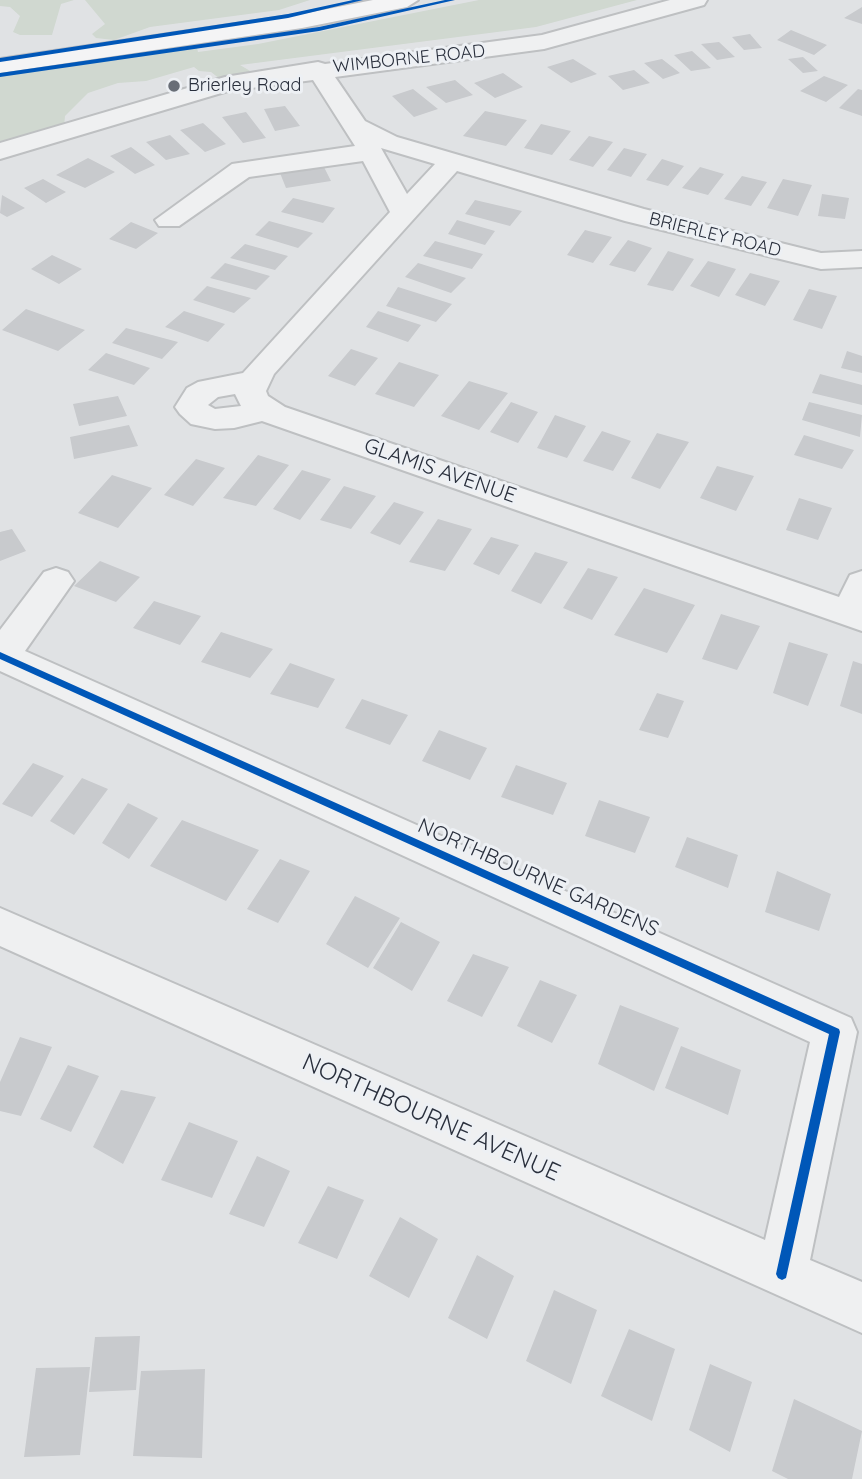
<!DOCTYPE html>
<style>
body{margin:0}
canvas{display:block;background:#e0e2e4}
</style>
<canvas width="862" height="1479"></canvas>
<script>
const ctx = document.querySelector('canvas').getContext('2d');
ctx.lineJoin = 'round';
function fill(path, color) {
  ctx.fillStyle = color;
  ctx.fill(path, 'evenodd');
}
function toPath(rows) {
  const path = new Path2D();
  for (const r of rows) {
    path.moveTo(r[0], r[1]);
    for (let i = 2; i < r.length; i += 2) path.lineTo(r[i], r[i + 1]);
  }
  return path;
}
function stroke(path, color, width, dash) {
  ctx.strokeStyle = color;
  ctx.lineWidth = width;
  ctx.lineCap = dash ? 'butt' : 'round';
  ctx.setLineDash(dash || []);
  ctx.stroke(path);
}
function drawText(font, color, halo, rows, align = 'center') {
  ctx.font = font + ' Quicksand,sans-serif';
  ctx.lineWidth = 6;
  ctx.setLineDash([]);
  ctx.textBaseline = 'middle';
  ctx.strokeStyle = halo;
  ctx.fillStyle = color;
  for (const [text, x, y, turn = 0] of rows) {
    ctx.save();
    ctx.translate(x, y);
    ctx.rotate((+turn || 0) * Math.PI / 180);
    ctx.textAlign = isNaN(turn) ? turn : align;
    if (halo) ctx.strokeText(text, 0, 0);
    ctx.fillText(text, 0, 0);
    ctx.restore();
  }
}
const green = toPath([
 [0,0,74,0,61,4,52,35,20,35,13,32,20,16,10,7,0,6],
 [85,0,310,0,279,10,150,27,114,40,96,38,92,34,105,24],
 [479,0,637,0,536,27,240,65,252,72,248,76,220,79,211,72,199,71,194,67,146,81,118,83,88,93,65,116,64,127,0,146,0,75,197,48,198,52,258,44]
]);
const building = toPath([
 [862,7,862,24,844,18],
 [791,30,827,45,814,55,777,40],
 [750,34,762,48,744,50,732,37],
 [719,42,735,57,717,60,701,44],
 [692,51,711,68,691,71,674,55],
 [803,57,818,71,803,73,788,59],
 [573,59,597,74,571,83,547,67],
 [662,59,680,73,663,79,644,63],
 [634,70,650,83,623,90,608,76],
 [503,73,523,87,495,98,474,83],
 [824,76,848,85,826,102,800,91],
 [455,80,473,95,446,103,426,87],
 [413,89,438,109,414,117,392,96],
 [858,89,862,90,862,116,839,108],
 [285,106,300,126,275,131,264,109],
 [485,111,527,120,506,146,463,136],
 [246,112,266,138,243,143,222,117],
 [203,123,226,144,205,152,180,130],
 [541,124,571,131,552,155,524,148],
 [170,135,190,154,166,160,146,142],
 [589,136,613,142,593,167,569,160],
 [131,147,155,165,135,174,110,156],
 [624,148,647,154,631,177,607,170],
 [88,158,115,172,85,188,56,175],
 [662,159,684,166,668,186,646,180],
 [324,167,331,181,286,188,280,173],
 [700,167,724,174,708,195,682,188],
 [742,176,767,182,751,206,724,199],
 [43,179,66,192,46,203,24,188],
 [783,179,812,185,798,216,767,208],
 [822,194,849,198,845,219,818,216],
 [2,195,25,208,7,217,0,213],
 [293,198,335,208,323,223,281,212],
 [475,200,522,211,510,226,465,214],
 [457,220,495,231,485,245,448,234],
 [269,221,313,233,298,248,255,235],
 [131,222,158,233,136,249,109,239],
 [585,230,612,237,593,263,567,255],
 [628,240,652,248,635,272,609,265],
 [435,241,483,254,472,269,423,256],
 [245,244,288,256,275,270,230,258],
 [668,251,694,259,673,291,647,285],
 [52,255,82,269,59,284,31,269],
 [708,261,736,269,719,297,690,286],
 [225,263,270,276,256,290,210,278],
 [418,263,466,278,451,293,405,277],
 [750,273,780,281,765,306,735,295],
 [207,286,251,298,234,313,193,300],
 [398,287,452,304,436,322,386,306],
 [809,289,837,296,822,329,793,320],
 [26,309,85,330,58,351,2,330],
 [184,311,225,324,208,342,165,327],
 [378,311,421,325,408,342,366,327],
 [126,328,178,342,162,359,112,343],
 [351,349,378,358,355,386,328,376],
 [847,351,862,356,862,373,841,368],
 [106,353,150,368,134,385,88,370],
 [399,362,439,375,414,407,375,394],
 [820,374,862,385,862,405,812,393],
 [469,381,508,393,479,430,441,416],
 [118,396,127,416,79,426,73,404],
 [511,402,538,412,518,443,490,432],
 [809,402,862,415,860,437,802,420],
 [555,415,586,426,567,458,537,448],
 [129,425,138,446,74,459,70,437],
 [602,431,631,441,613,471,583,461],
 [657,433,689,442,660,489,631,478],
 [804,435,854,450,842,469,794,455],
 [258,455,289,465,256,506,223,498],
 [196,459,225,468,193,506,164,495],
 [717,466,754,476,736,511,700,498],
 [302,470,331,479,300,520,273,509],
 [112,475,152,488,118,528,78,513],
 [344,486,376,496,351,529,320,520],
 [799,498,832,508,818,540,786,530],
 [394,502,424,512,400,545,370,533],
 [438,519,472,529,445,571,409,562],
 [12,529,26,551,0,561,0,532],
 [491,537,519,545,499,575,473,564],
 [535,552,568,562,541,604,511,591],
 [100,561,140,577,116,602,74,586],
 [588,568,618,577,592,620,563,608],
 [644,588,695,605,667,653,614,635],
 [154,601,201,616,180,645,133,628],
 [721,614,760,626,737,670,702,659],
 [221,632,273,649,250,678,201,662],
 [789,642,828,654,808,706,773,693],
 [853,661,862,664,862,714,840,706],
 [290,663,335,679,318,708,270,694],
 [657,693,684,701,668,738,639,730],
 [362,699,408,715,390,745,345,728],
 [439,730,487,748,470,780,422,761],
 [33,763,64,776,32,817,2,804],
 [516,765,567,783,553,815,501,797],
 [82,778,108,789,74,835,50,821],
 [599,800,650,817,635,853,585,836],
 [128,803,158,818,129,859,102,843],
 [182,820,259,850,226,901,150,866],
 [687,837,738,855,728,888,675,867],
 [280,859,310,871,278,923,247,909],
 [777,871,831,894,819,931,765,912],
 [355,896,400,918,368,968,326,944],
 [401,922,440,942,412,991,373,968],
 [473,954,509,967,482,1017,447,1001],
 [540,980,577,995,552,1043,517,1026],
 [620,1005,679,1028,654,1091,598,1064],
 [20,1037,52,1047,21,1116,0,1111,0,1082],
 [681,1046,741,1070,728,1115,665,1088],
 [68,1065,99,1076,71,1132,40,1119],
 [121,1090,156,1097,123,1164,93,1147],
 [189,1122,238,1141,212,1198,161,1180],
 [257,1156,290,1171,264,1227,229,1214],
 [328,1186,364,1200,337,1259,298,1243],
 [400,1217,438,1239,409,1298,369,1276],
 [477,1255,514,1276,487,1339,448,1318],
 [554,1290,597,1310,571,1384,526,1361],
 [629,1329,675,1349,652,1421,601,1396],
 [140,1336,136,1390,89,1392,95,1337],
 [710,1364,752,1382,730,1452,689,1430],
 [90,1367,80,1455,24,1457,36,1368],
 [205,1369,202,1458,133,1456,141,1371],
 [794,1399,862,1431,852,1479,788,1479,772,1471]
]);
const minor = toPath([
 [670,0,707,0,704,5,544,49,335,77,365,121,397,137,644,209,821,253,862,251,862,267,821,269,625,221,457,171,274,374,266,391,268,396,285,407,839,597,850,575,862,571,862,631,262,421,234,428,215,429,191,424,180,414,175,407,187,388,198,382,243,373,390,212,363,161,249,177,179,226,159,226,155,220,232,164,355,146,313,80,228,91,0,159,0,143,225,77,318,62,325,64,542,35,670,0],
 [381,148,435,164,407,194,381,148],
 [235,394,241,406,215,409,208,405,218,397,235,394],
 [56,568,68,572,74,581,25,651,851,1018,857,1032,810,1260,862,1282,862,1333,0,946,0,908,765,1240,810,1042,0,671,0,630,44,572,56,568]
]);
const major = toPath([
 [373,0,418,0,407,7,302,28,0,73,0,59,302,14,373,0]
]);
const cycleway = toPath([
 [353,0,363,0,288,18,0,62,0,58,288,14,353,0],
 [445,0,455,0,319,31,0,77,0,73,319,27,445,0],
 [0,652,839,1029,840,1032,786,1278,782,1280,778,1278,776,1274,829,1034,0,659,0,652]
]);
const markers = [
 [174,86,7,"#696e77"]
];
const farStreetnames = [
 ["WIMBORNE ROAD",409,59,-6],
 ["BRIERLEY ROAD",715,235,14]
];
const farPoinames = [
 ["Brierley Road",188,86]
];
const streetNames = [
 ["GLAMIS AVENUE",440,471,19],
 ["NORTHBOURNE GARDENS",538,878,24]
];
const nearStreetnames = [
 ["NORTHBOURNE AVENUE",431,1118,24]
];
fill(green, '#d0d8d0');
fill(building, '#c8cacd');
stroke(minor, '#bec0c2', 4);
stroke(major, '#bdbfc2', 4);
fill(minor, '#eff0f1');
fill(major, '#f4f4f5');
fill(cycleway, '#0057b8');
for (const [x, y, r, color] of markers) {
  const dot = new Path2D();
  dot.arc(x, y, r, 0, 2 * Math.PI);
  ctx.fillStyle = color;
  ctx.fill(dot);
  stroke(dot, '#edf0f4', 2.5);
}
drawText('18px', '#292f3c', '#edf0f4', farStreetnames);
drawText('18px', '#292f3c', '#edf0f4', farPoinames, 'left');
drawText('21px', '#292f3c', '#edf0f4', streetNames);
drawText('24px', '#292f3c', '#edf0f4', nearStreetnames);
</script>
